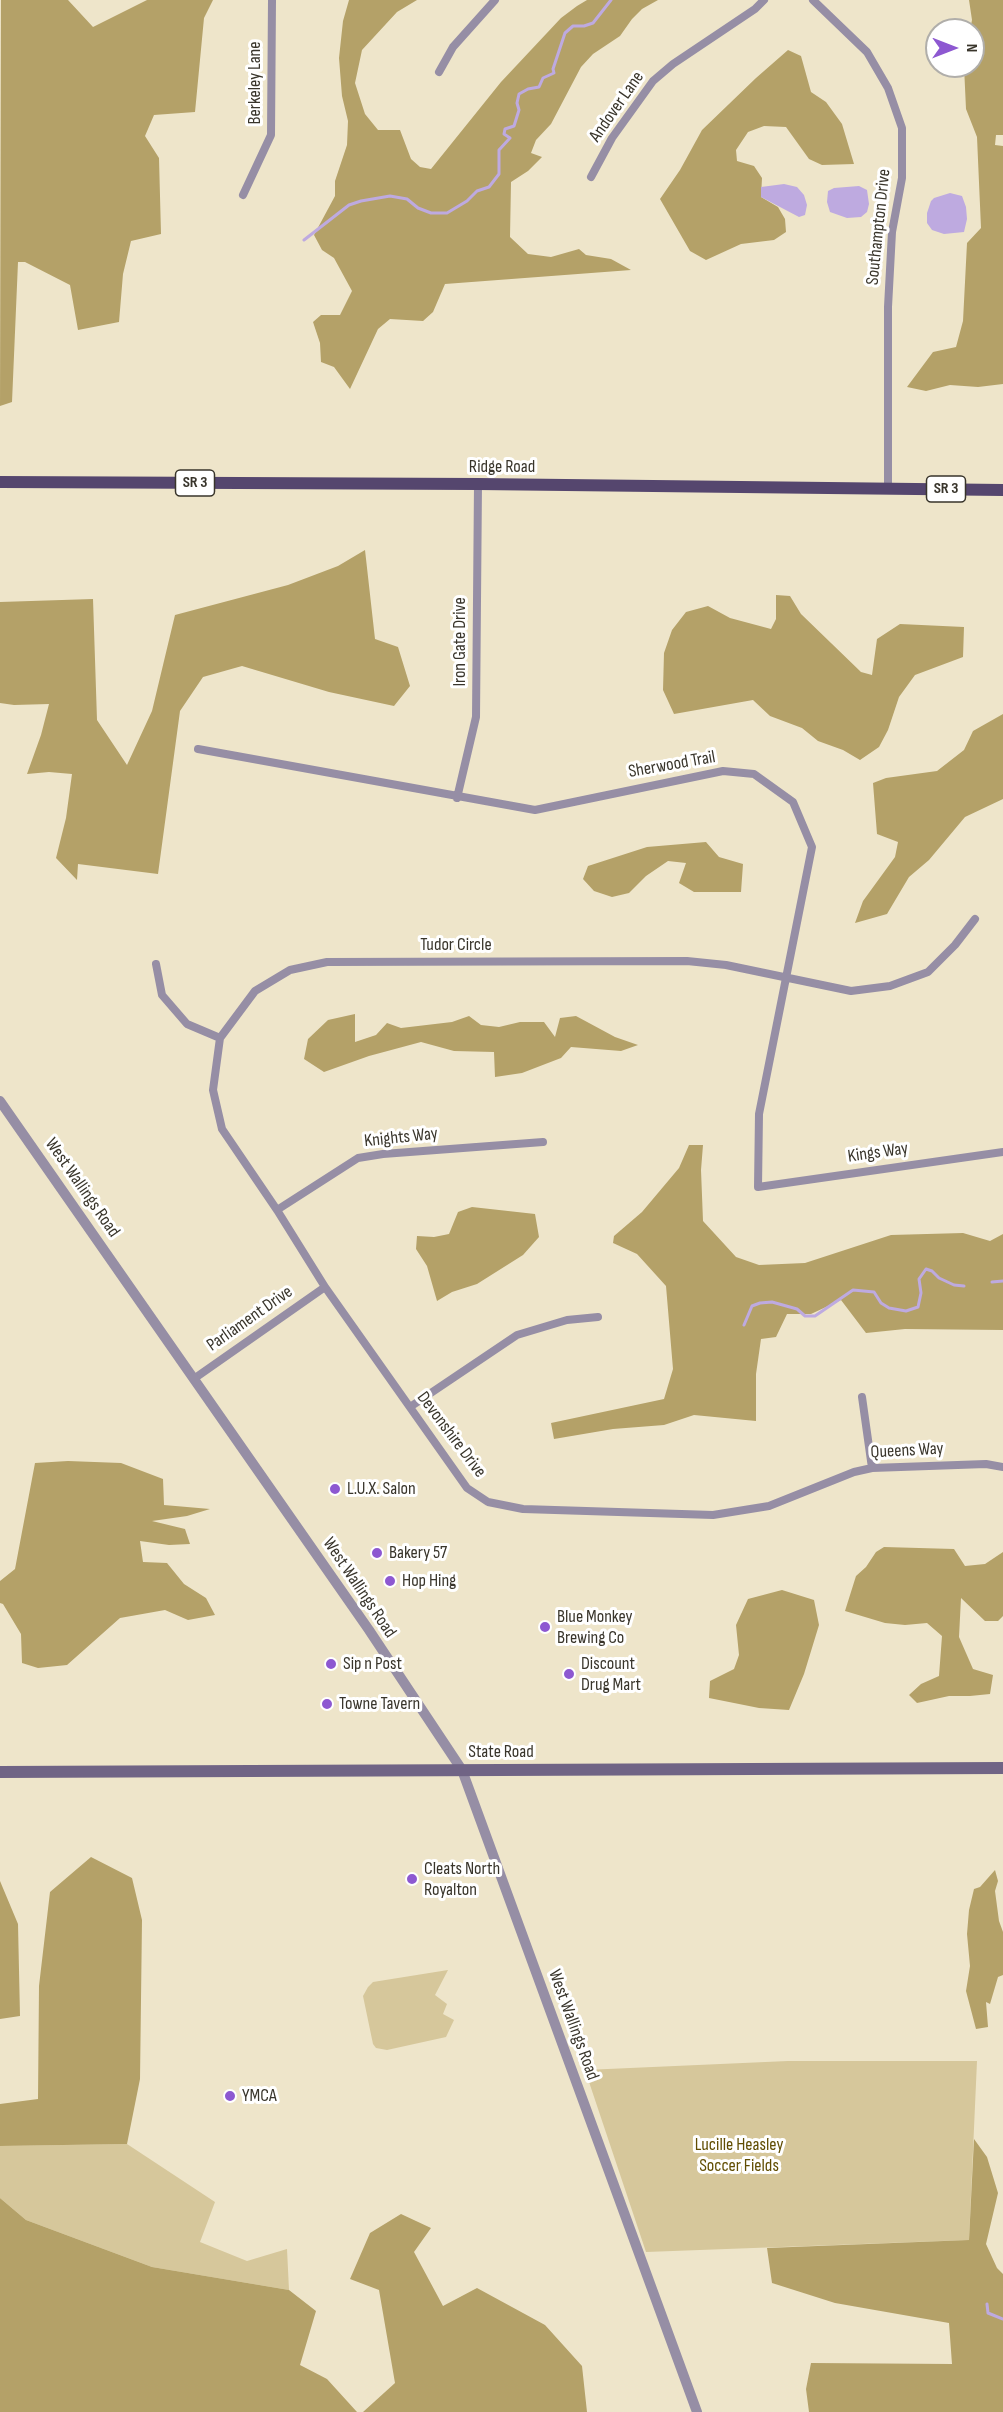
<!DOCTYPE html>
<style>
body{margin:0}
#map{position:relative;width:1003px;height:2412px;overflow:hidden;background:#eee5ca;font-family:"Sofia Sans Condensed",sans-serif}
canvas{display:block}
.north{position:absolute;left:925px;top:18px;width:60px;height:60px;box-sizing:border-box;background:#fff;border:2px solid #b0aeaa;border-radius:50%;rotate:90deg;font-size:16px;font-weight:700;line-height:24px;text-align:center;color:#39352b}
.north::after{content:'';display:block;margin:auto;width:21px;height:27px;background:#8d58d1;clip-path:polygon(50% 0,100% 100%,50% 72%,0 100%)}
</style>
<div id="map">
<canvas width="1003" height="2412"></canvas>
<div class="north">N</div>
</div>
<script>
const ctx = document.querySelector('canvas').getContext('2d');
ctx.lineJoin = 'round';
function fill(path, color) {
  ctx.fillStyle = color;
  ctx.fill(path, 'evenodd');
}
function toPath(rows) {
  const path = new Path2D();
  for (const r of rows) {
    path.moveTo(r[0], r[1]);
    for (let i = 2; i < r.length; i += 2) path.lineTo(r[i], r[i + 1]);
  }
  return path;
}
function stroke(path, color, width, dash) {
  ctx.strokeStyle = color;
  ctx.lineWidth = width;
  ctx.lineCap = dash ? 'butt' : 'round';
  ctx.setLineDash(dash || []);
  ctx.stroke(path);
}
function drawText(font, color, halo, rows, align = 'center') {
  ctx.font = font + ' "Sofia Sans Condensed",sans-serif';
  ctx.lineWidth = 6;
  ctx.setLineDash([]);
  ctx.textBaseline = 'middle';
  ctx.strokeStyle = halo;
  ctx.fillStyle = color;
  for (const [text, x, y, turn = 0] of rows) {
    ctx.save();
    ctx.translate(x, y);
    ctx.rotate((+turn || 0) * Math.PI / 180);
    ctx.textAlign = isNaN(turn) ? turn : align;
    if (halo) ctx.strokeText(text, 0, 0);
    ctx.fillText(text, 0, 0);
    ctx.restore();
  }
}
const green = toPath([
 [448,1970,435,1995,447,2004,443,2014,454,2020,446,2037,387,2050,376,2048,373,2044,363,1996,368,1987,373,1982],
 [788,2061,977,2061,969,2240,646,2252,585,2070],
 [127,2144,215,2202,200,2242,247,2261,287,2249,289,2290,152,2267,26,2220,0,2198,0,2146]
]);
const forest = toPath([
 [1,0,68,0,93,27,147,0,213,0,204,18,195,112,154,115,145,136,159,158,161,234,131,241,123,274,119,322,78,330,70,285,25,262,18,262,12,402,0,406],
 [349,0,417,0,397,12,362,50,355,83,365,114,378,130,400,130,411,159,420,167,431,169,501,82,561,18,577,6,587,0,658,0,642,9,632,19,620,36,593,54,581,67,551,124,536,140,531,153,542,157,528,171,511,182,510,237,528,254,551,257,579,249,586,255,611,259,631,270,445,284,433,312,423,321,390,319,378,329,350,389,334,367,321,362,320,343,313,322,321,315,340,315,352,291,334,258,322,250,314,235,335,196,335,181,347,145,348,121,342,96,339,58,343,21],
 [969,0,1003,0,1003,135,996,135,995,145,1003,146,1003,384,978,387,950,385,926,391,907,387,933,352,956,347,963,321,967,243,981,228,977,137,966,109,964,66,973,66,973,30,970,30,972,20],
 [788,50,801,56,811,92,826,102,842,124,854,164,822,165,809,159,786,127,764,126,748,132,736,150,737,161,754,166,762,178,761,197,778,207,785,219,786,232,774,240,741,244,706,260,690,251,660,199,680,170,702,130,756,78],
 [365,550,375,639,398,647,410,686,394,706,329,692,242,666,203,677,180,711,158,874,78,864,77,880,56,858,66,818,72,774,49,772,27,774,41,735,49,704,14,705,0,703,0,602,93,599,97,720,127,765,152,711,175,615,288,585,338,566],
 [776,595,790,596,801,614,861,672,872,675,877,639,900,624,964,627,963,657,915,675,899,697,888,730,879,747,860,760,843,750,818,741,802,728,770,716,753,700,674,714,663,690,664,653,672,630,686,612,708,606,730,618,771,629,776,619],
 [1003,714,1003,799,965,817,929,860,909,877,887,914,855,923,863,901,895,857,898,842,877,834,873,783,886,778,937,771,964,750,973,731],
 [706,842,719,857,743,864,741,892,694,892,679,883,686,863,668,861,646,876,629,893,612,897,594,891,583,879,588,866,647,847],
 [355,1014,355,1042,376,1035,387,1023,401,1028,452,1022,469,1016,481,1025,499,1027,520,1022,544,1022,555,1037,560,1018,576,1016,615,1037,638,1045,621,1051,571,1047,561,1058,522,1073,495,1077,494,1052,454,1051,421,1042,369,1056,324,1072,304,1059,308,1039,328,1020],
 [689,1145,703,1145,701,1170,703,1221,736,1257,759,1265,805,1263,891,1235,963,1233,990,1241,1003,1234,1003,1330,905,1329,866,1333,841,1300,811,1314,787,1314,776,1337,761,1339,756,1374,756,1421,694,1415,664,1425,613,1429,554,1439,551,1423,664,1399,673,1369,666,1286,637,1254,613,1243,614,1236,642,1212,679,1168],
 [472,1207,535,1214,539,1237,523,1255,477,1284,452,1292,437,1301,427,1266,416,1249,417,1236,434,1237,449,1234,458,1212],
 [68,1461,121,1463,163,1479,164,1505,210,1509,187,1516,152,1521,185,1529,190,1544,169,1545,140,1541,143,1562,167,1563,184,1584,206,1598,215,1615,188,1620,165,1610,120,1618,67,1665,38,1668,22,1663,21,1634,3,1604,0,1603,0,1581,15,1569,35,1463],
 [884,1547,954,1549,965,1566,985,1564,1003,1552,1003,1616,998,1621,985,1621,961,1598,959,1637,973,1669,993,1675,990,1694,970,1696,949,1696,917,1703,909,1695,921,1684,939,1676,942,1636,927,1623,905,1625,885,1623,845,1611,856,1576,866,1567,876,1552],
 [782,1590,814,1600,819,1625,804,1674,789,1710,759,1708,709,1698,710,1681,734,1669,739,1655,736,1625,748,1599],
 [91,1857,132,1878,142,1920,140,2079,127,2144,0,2146,0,2104,38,2099,39,1986,50,1892],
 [995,1870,998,1881,995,1891,999,1921,1003,1932,1003,1975,998,1977,990,2004,986,2002,988,2027,976,2029,966,1991,970,1966,967,1934,969,1910,974,1889,980,1887],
 [0,1881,18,1924,20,2016,0,2019],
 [974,2139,987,2157,998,2193,986,2244,997,2268,1003,2274,1003,2412,809,2412,806,2389,811,2363,952,2364,949,2323,835,2303,772,2283,767,2248,969,2240],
 [0,2198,26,2220,152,2267,289,2290,316,2311,300,2365,327,2379,357,2412,0,2412],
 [401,2214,431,2228,414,2252,443,2306,477,2288,545,2325,582,2366,587,2412,363,2412,395,2383,379,2290,350,2279,370,2233]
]);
const water = toPath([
 [784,184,797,187,804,195,807,205,805,215,799,217,761,197,761,187],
 [859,186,867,190,869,204,867,212,861,217,847,218,830,212,827,202,828,191,834,188],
 [950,193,962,196,966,207,967,219,964,232,944,234,932,230,927,223,927,213,931,201,934,198]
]);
const stream = toPath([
 [304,240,349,205,361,201,390,196,407,199,418,208,431,213,447,213,467,201,477,191,489,187,499,174,499,150,510,138,504,134,505,129,514,126,519,110,517,103,519,94,528,89,539,87,543,78,554,73,553,69,565,33,573,26,584,26,593,23,611,0],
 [992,1282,1003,1281],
 [744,1325,752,1306,760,1303,772,1302,797,1309,805,1316,815,1316,853,1290,874,1292,881,1303,889,1308,906,1311,918,1307,921,1293,919,1279,926,1269,932,1271,939,1278,954,1285,964,1286],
 [987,2304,988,2313,1003,2319]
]);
const minor = toPath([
 [813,0,867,52,888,88,902,128,902,178,892,232,888,307,888,488],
 [439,72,453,47,495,0],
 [591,177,612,138,653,81,673,64,755,9,764,0],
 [243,195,271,135,272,0],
 [198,749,535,810,723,771,754,774,793,802,812,847,759,1114,758,1187,1003,1152],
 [457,798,476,717,478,484],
 [975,919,955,945,928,972,890,986,851,991,726,965,687,961,327,962,290,970,255,991,220,1038,213,1090,222,1129,277,1210,325,1287,467,1488,488,1502,523,1509,713,1515,769,1506,854,1472,872,1468,986,1464,1003,1467],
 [156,964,162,995,187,1024,220,1038],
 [277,1210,358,1158,383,1154,543,1142],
 [195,1378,325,1287],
 [862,1397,872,1468],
 [410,1407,517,1335,567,1320,598,1317]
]);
const tertiary = toPath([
 [0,1101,369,1630,462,1770,697,2412]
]);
const secondary = toPath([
 [0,1772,1003,1768]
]);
const primary = toPath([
 [0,482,478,484,1003,490]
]);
const markers = [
 [335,1489,6,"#8d58d1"],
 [377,1553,6,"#8d58d1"],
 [390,1581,6,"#8d58d1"],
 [545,1627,6,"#8d58d1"],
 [331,1664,6,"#8d58d1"],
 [569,1674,6,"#8d58d1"],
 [327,1704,6,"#8d58d1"],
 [412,1879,6,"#8d58d1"],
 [230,2096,6,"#8d58d1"]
];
const shields = [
 [195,483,39],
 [946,489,39]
];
const shieldNames = [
 ["SR 3",195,483],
 ["SR 3",946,489]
];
const streetNames = [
 ["Berkeley Lane",255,83,-90],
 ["Andover Lane",617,107,-55],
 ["Southampton Drive",879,227,-84],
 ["Ridge Road",502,467],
 ["Iron Gate Drive",460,642,-90],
 ["Sherwood Trail",672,765,-10],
 ["Tudor Circle",456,945],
 ["Knights Way",401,1138,-6],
 ["Kings Way",878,1153,-8],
 ["West Wallings Road",82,1188,55],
 ["Parliament Drive",250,1319,-35],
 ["Devonshire Drive",451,1435,53],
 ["Queens Way",907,1451,-3],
 ["West Wallings Road",359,1588,56],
 ["State Road",501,1752],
 ["West Wallings Road",573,2025,70]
];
const poiNames = [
 ["L.U.X. Salon",347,1489],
 ["Bakery 57",389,1553],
 ["Hop Hing",402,1581],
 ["Blue Monkey",557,1617],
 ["Brewing Co",557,1638],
 ["Sip n Post",343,1664],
 ["Discount",581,1664],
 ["Drug Mart",581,1685],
 ["Towne Tavern",339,1704],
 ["Cleats North",424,1869],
 ["Royalton",424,1890],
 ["YMCA",242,2096]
];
const parkNames = [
 ["Lucille Heasley",739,2145],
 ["Soccer Fields",739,2166]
];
fill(green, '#d6c79b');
fill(forest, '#b4a168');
fill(water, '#beaae0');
stroke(stream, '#beaae0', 3);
stroke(minor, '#968ea5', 8);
stroke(tertiary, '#968ea5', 10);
stroke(secondary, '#706485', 12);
stroke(primary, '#55466e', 12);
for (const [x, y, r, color] of markers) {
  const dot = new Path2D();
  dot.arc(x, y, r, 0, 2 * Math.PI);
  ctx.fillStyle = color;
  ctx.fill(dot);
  stroke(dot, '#fff', 2);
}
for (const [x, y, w] of shields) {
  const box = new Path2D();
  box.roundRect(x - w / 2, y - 13, w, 26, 4.5);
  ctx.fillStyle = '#fff';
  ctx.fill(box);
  stroke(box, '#39352b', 1.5);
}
drawText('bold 16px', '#39352b', null, shieldNames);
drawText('18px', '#39352b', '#fff', streetNames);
drawText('18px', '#39352b', '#fff', poiNames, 'left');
drawText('18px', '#614d02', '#fff', parkNames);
</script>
